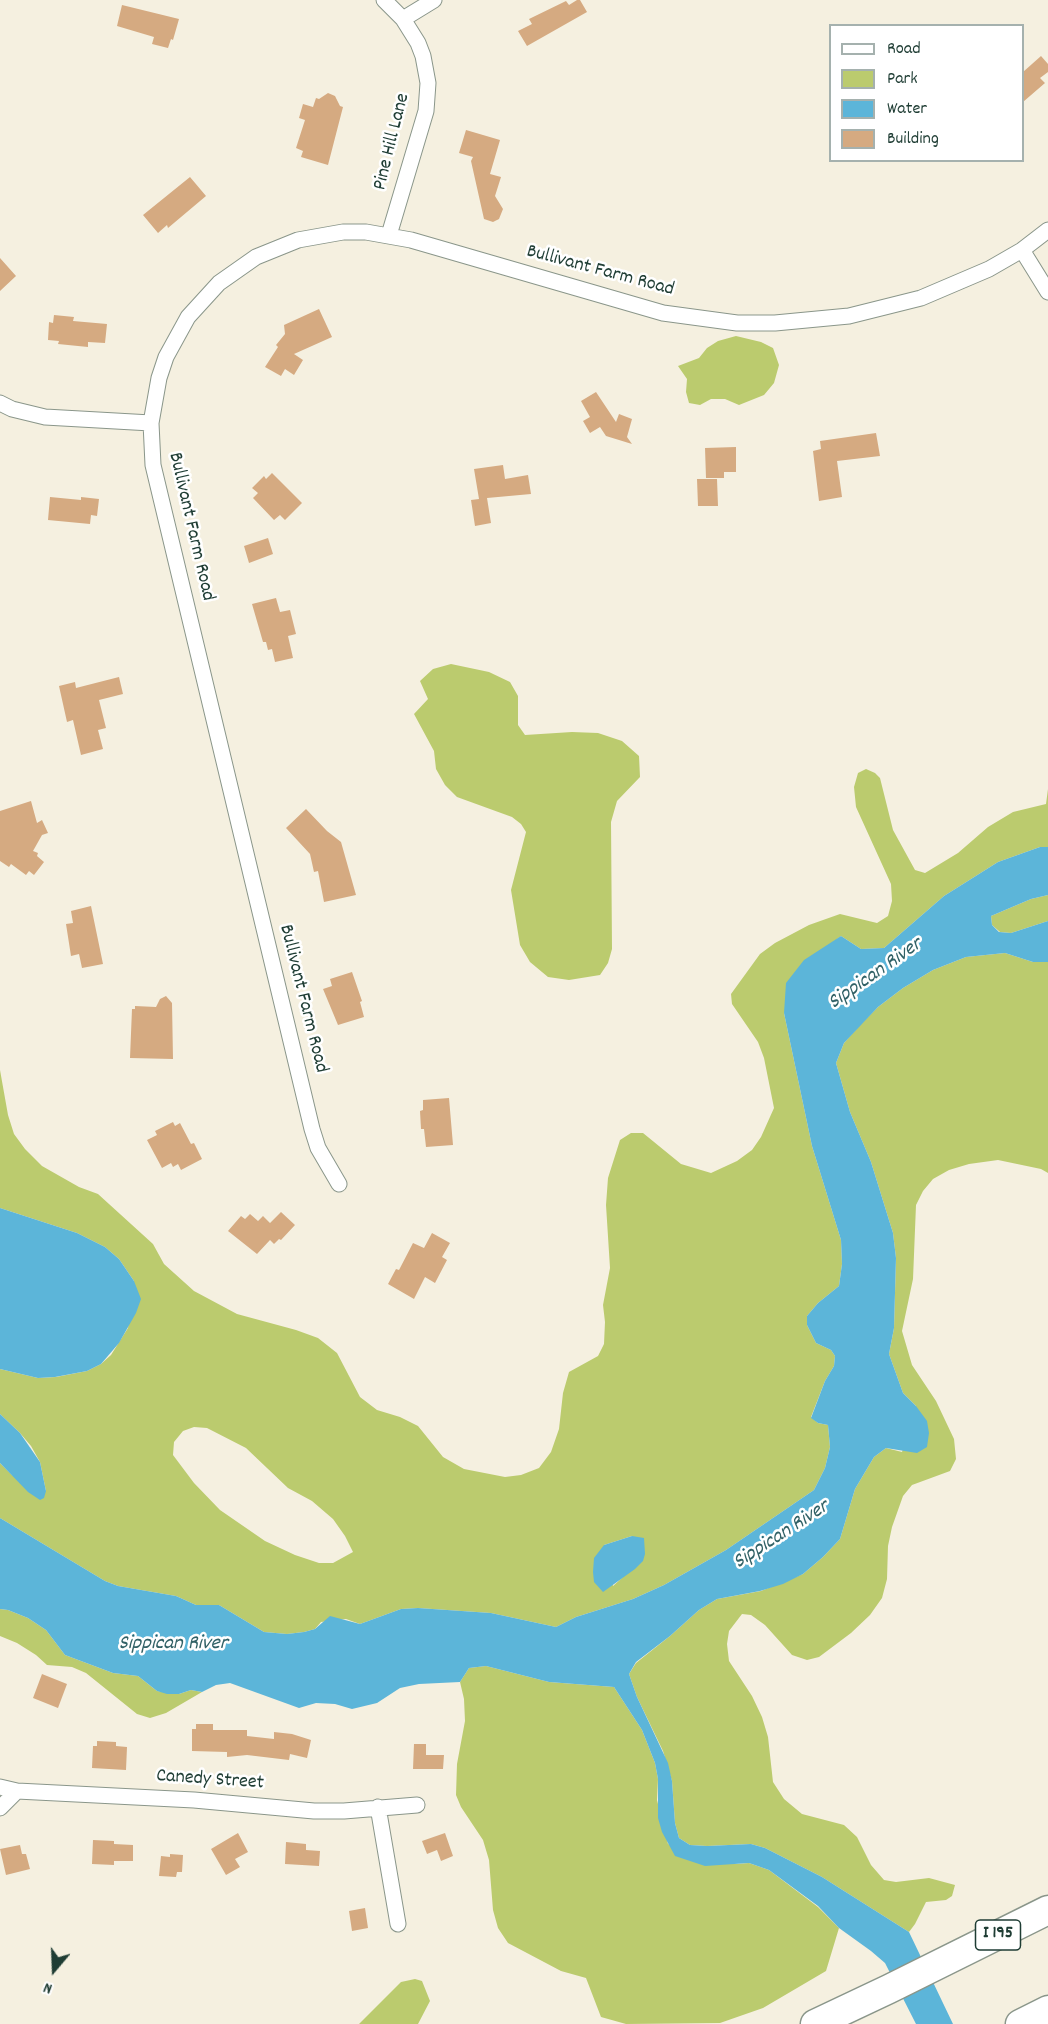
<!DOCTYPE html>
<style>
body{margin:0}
#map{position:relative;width:1048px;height:2024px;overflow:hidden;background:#f5f0e0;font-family:Dekko,sans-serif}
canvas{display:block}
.legend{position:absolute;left:829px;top:24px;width:195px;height:138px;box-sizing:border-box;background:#fff;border:2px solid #a5b1ae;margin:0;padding:8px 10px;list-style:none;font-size:18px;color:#1f3d34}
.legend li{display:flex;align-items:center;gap:12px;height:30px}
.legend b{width:30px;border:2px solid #a5b1ae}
.north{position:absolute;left:24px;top:1940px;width:60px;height:60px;-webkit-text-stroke:4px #fff;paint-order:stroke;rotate:199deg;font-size:16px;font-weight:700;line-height:24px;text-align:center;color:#1f3d34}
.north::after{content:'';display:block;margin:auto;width:21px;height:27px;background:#1f3d34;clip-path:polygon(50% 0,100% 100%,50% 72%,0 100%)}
</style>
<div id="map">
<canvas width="1048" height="2024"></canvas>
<ul class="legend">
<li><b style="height:8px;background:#fff"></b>Road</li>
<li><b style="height:16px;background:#bbcb6e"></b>Park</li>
<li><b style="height:16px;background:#5cb5d9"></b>Water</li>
<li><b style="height:16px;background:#d5aa81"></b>Building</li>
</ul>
<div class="north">N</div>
</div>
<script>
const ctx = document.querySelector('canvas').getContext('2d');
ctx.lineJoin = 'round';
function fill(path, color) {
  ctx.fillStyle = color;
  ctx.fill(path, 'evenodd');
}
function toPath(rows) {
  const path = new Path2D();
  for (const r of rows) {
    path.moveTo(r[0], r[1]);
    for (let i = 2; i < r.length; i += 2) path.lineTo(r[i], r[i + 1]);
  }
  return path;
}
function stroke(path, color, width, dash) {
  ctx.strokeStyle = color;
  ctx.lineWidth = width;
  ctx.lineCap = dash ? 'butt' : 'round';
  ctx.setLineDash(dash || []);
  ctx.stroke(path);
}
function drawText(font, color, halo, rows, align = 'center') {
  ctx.font = font + ' Dekko,sans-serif';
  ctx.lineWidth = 5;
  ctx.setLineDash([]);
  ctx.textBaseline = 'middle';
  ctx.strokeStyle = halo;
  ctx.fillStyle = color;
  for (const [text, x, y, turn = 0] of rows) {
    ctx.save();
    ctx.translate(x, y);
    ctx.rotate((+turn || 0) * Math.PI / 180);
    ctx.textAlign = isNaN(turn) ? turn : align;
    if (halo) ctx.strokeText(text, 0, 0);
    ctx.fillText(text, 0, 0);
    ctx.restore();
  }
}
const green = toPath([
 [736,336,761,342,773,348,779,365,774,383,764,395,739,405,725,399,711,399,700,405,689,403,686,392,687,379,678,366,699,358,707,348,718,341],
 [451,664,489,672,510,682,518,696,518,725,525,735,572,732,598,733,622,741,639,756,640,777,617,801,611,822,612,949,608,963,600,975,569,980,548,977,530,962,520,945,511,890,526,832,521,824,512,817,457,797,445,785,436,769,434,751,414,714,428,699,420,681,433,669],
 [866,769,875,773,880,778,893,830,915,870,925,873,958,853,988,827,1013,812,1046,804,1048,789,1048,847,1040,847,998,862,944,896,884,948,861,949,841,936,827,947,784,1013,812,1146,841,1240,842,1264,839,1286,818,1303,807,1316,807,1325,816,1343,831,1350,835,1356,834,1366,825,1381,811,1417,818,1423,828,1425,830,1447,825,1468,814,1490,726,1550,664,1585,633,1599,576,1617,556,1627,491,1613,418,1608,401,1609,360,1624,346,1619,321,1622,315,1629,304,1632,287,1634,264,1632,219,1605,196,1605,176,1596,118,1586,105,1581,0,1518,0,1463,12,1475,46,1491,40,1462,31,1446,20,1433,0,1414,0,1369,38,1378,56,1377,87,1371,101,1364,111,1355,128,1328,134,1281,119,1259,105,1247,77,1233,0,1208,0,1070,8,1115,14,1134,25,1149,42,1166,79,1187,98,1194,153,1244,164,1264,194,1291,237,1314,296,1330,318,1338,337,1353,360,1397,377,1410,400,1417,418,1426,443,1457,464,1469,505,1477,521,1475,539,1468,551,1452,559,1429,563,1393,569,1372,598,1356,604,1344,605,1322,603,1305,610,1268,606,1205,608,1178,620,1140,631,1133,643,1133,681,1164,711,1173,737,1161,752,1150,761,1137,774,1108,764,1058,758,1042,732,1004,731,994,760,954,775,943,809,925,840,914,877,923,888,916,892,901,891,884,856,807,854,787,858,773],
 [194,1427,207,1428,246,1448,288,1488,312,1501,333,1519,345,1536,353,1552,333,1563,319,1563,295,1555,265,1541,220,1510,194,1483,173,1455,174,1442,183,1431],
 [632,1536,623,1577,613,1586,604,1545],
 [1048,895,1048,921,1011,933,1000,932,992,925,991,916,1031,899],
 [1005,953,1033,962,1048,962,1048,1173,1041,1169,998,1160,969,1164,949,1170,933,1179,923,1191,916,1205,913,1279,902,1331,912,1365,936,1401,954,1439,956,1459,950,1471,912,1485,903,1496,892,1527,888,1546,887,1579,882,1598,870,1615,851,1633,819,1657,807,1660,792,1655,765,1625,751,1615,742,1614,729,1631,727,1644,729,1661,752,1696,762,1717,768,1737,773,1782,784,1799,802,1814,844,1825,857,1837,871,1865,884,1880,896,1882,929,1878,955,1885,952,1896,946,1900,926,1902,915,1924,909,1932,822,1877,765,1848,751,1844,707,1846,690,1845,679,1838,675,1823,672,1781,663,1751,637,1697,629,1674,636,1663,670,1636,699,1610,717,1599,761,1591,803,1574,823,1557,840,1539,855,1489,874,1457,886,1448,902,1452,916,1406,903,1393,889,1354,894,1328,896,1258,893,1233,871,1162,850,1112,836,1063,844,1043,859,1026,878,1007,903,988,933,970,966,957],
 [0,1609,8,1610,28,1618,46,1630,65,1655,113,1673,138,1676,157,1691,179,1694,191,1690,202,1692,166,1713,150,1718,137,1714,86,1673,72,1667,47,1665,36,1655,17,1643,0,1636],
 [486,1666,549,1682,614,1687,642,1730,655,1763,658,1779,657,1800,668,1844,736,1864,749,1863,769,1870,818,1907,839,1928,826,1971,763,2008,720,2023,626,2024,601,2017,586,1978,561,1971,508,1943,498,1928,493,1910,489,1860,483,1840,461,1807,456,1795,457,1764,465,1721,464,1699,460,1682,469,1668],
 [415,1979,422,1981,430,2001,418,2024,359,2024,401,1982]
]);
const water = toPath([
 [1040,847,1048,847,1048,895,1031,899,991,916,992,925,999,932,1011,933,1048,921,1048,962,1033,962,1005,953,966,957,933,970,903,988,878,1007,844,1043,836,1063,850,1112,871,1162,893,1233,896,1258,894,1328,889,1354,903,1393,916,1406,927,1421,929,1433,927,1447,917,1453,886,1448,874,1457,855,1489,840,1539,823,1557,803,1574,783,1584,760,1591,717,1599,699,1610,670,1636,636,1662,629,1674,637,1697,668,1763,672,1781,675,1823,679,1838,690,1845,707,1846,751,1844,765,1848,822,1877,909,1932,953,2024,916,2024,885,1963,871,1951,839,1928,818,1906,769,1870,749,1863,705,1866,675,1856,662,1832,658,1818,658,1779,655,1763,642,1730,614,1687,549,1682,486,1666,469,1668,460,1682,419,1684,400,1688,377,1703,352,1709,335,1704,316,1703,299,1708,230,1683,216,1685,202,1692,191,1690,179,1694,167,1694,157,1691,138,1676,113,1673,65,1655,46,1630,28,1618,8,1610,0,1609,0,1518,105,1581,118,1586,176,1596,196,1605,219,1605,264,1632,287,1634,304,1632,315,1629,330,1616,360,1624,401,1609,418,1608,491,1613,556,1627,576,1617,633,1599,664,1585,726,1550,814,1490,825,1468,830,1447,828,1425,818,1423,811,1418,825,1381,834,1366,835,1356,831,1350,816,1343,807,1325,807,1316,818,1303,839,1286,842,1264,841,1240,812,1146,784,1013,786,983,804,960,841,936,861,949,884,948,944,896,998,862],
 [0,1208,77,1233,105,1247,119,1259,134,1281,141,1299,136,1313,119,1343,101,1364,87,1371,55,1377,38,1378,0,1369],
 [0,1414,20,1433,40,1462,46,1491,44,1498,40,1500,28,1492,0,1463],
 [632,1536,644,1538,645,1554,643,1561,635,1569,603,1592,594,1582,593,1572,594,1558,604,1545]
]);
const building = toPath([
 [577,0,580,0,587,12,527,46,518,31,532,24,529,19,566,1,569,5],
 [122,5,179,19,173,40,171,39,168,48,152,44,154,37,117,26],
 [1041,56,1048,64,1048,72,1040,78,1045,83,1023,102,1023,72],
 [328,93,335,96,340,106,343,107,328,165,301,157,303,151,296,148,305,120,299,118,303,104,313,107,316,98,319,99],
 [466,130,500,140,490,174,501,177,495,196,503,209,499,219,493,222,484,219,471,161,473,157,459,153],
 [190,177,206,196,168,228,167,225,158,233,143,215],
 [0,258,16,276,0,291],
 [319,309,332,337,294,354,303,360,294,375,285,369,281,376,265,367,278,347,276,345,285,334,284,325],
 [54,315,74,317,73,321,107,324,105,343,88,342,88,347,58,344,59,341,48,340,49,322,53,323],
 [596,392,616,422,619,414,632,419,627,437,632,444,606,436,600,427,590,433,583,421,590,417,581,401],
 [876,433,880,456,837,461,842,497,819,501,813,451,821,449,820,441],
 [736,447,736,472,724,472,724,478,706,478,705,448],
 [503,465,505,479,528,475,531,494,487,498,491,523,475,526,471,500,479,499,474,469],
 [272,473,302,503,285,520,280,515,274,520,253,498,258,493,252,488,264,476,266,479],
 [697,479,717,479,718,506,698,506],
 [50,497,81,500,81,497,99,499,97,516,91,515,90,524,48,520],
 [268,538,273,554,249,563,244,546],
 [276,598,280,612,290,610,296,634,288,636,293,658,275,662,272,649,268,650,266,642,263,642,252,604],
 [119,677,123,694,99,700,106,728,98,730,103,749,81,755,73,720,67,722,59,686,75,682,76,688],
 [31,801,37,823,42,820,48,833,42,835,33,851,38,853,37,856,44,862,34,875,29,871,26,875,11,864,9,867,0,861,0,811],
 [306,809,327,831,341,842,356,895,324,902,318,871,314,872,310,854,286,828],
 [91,906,103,964,82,968,79,954,71,956,66,924,73,923,71,911],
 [352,972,362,1001,360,1002,364,1017,338,1025,323,989,332,986,330,979],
 [166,996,172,1003,173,1059,130,1058,132,1009,135,1009,135,1006,156,1007,160,999],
 [449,1098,453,1145,426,1147,424,1129,421,1129,420,1111,423,1110,423,1100],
 [173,1122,175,1126,180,1123,191,1144,194,1143,202,1159,181,1170,178,1164,173,1167,171,1163,162,1168,147,1140,157,1135,155,1131],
 [281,1212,295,1225,281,1240,279,1239,274,1244,270,1240,257,1254,228,1231,241,1216,245,1219,250,1214,258,1221,263,1216,270,1223],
 [432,1233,450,1243,442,1257,447,1260,435,1283,425,1277,414,1299,388,1284,396,1269,399,1270,413,1243,424,1248],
 [42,1674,67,1684,58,1708,33,1698],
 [196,1724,213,1724,213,1730,247,1730,247,1736,274,1739,274,1732,292,1734,311,1740,307,1758,290,1754,289,1760,247,1755,227,1757,227,1752,192,1751,192,1729,196,1729],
 [97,1741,116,1742,116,1746,127,1747,126,1770,92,1768,93,1746,97,1746],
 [414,1744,426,1744,426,1755,444,1755,443,1769,413,1769],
 [238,1833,248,1852,235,1859,240,1867,226,1875,211,1849],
 [445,1833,453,1856,441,1861,437,1850,427,1854,422,1841],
 [93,1840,114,1841,114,1844,133,1845,133,1861,114,1861,114,1865,92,1864],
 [286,1842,306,1844,306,1850,320,1851,319,1866,285,1864],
 [20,1845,22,1854,26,1854,30,1869,6,1875,0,1849],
 [170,1854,183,1855,182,1872,177,1872,176,1877,159,1876,161,1856,170,1857],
 [365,1908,368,1928,352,1931,349,1911]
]);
const minor = toPath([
 [384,0,403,19,418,43,423,56,428,83,426,111,389,235],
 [403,19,434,0],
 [1022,250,1048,292],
 [0,403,12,409,45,417,151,423],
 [339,1184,318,1148,312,1129,153,465,151,423,159,378,166,357,188,317,219,283,256,257,298,240,343,232,366,232,411,240,663,313,737,323,775,323,849,316,921,298,989,269,1022,250,1048,230],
 [0,1787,17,1791,194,1800,314,1811,344,1811,417,1805],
 [378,1807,398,1924],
 [0,1808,17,1791]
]);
const motorway = toPath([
 [815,2024,889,1989,1048,1910],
 [1020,2024,1048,2010]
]);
const shields = [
 [998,1935,45]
];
const shieldNames = [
 ["I 195",998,1935]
];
const streetNames = [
 ["Pine Hill Lane",393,142,-76],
 ["Bullivant Farm Road",600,272,15],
 ["Bullivant Farm Road",190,527,77],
 ["Bullivant Farm Road",302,999,76],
 ["Canedy Street",210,1781,4]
];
const waterNames = [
 ["Sippican River",876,975,-35],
 ["Sippican River",782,1536,-33],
 ["Sippican River",173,1645]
];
fill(green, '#bbcb6e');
fill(water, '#5cb5d9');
fill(building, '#d5aa81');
stroke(minor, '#8a968a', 17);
stroke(motorway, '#8a968a', 31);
stroke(minor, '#fff', 15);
stroke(motorway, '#fff', 28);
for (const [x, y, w] of shields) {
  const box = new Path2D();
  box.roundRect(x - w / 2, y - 15, w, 30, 4.5);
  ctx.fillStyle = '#fff';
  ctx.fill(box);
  stroke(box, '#1f3d34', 1.5);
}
drawText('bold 18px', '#1f3d34', null, shieldNames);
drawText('20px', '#1f3d34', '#fff', streetNames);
drawText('italic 21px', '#316166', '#fff', waterNames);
</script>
